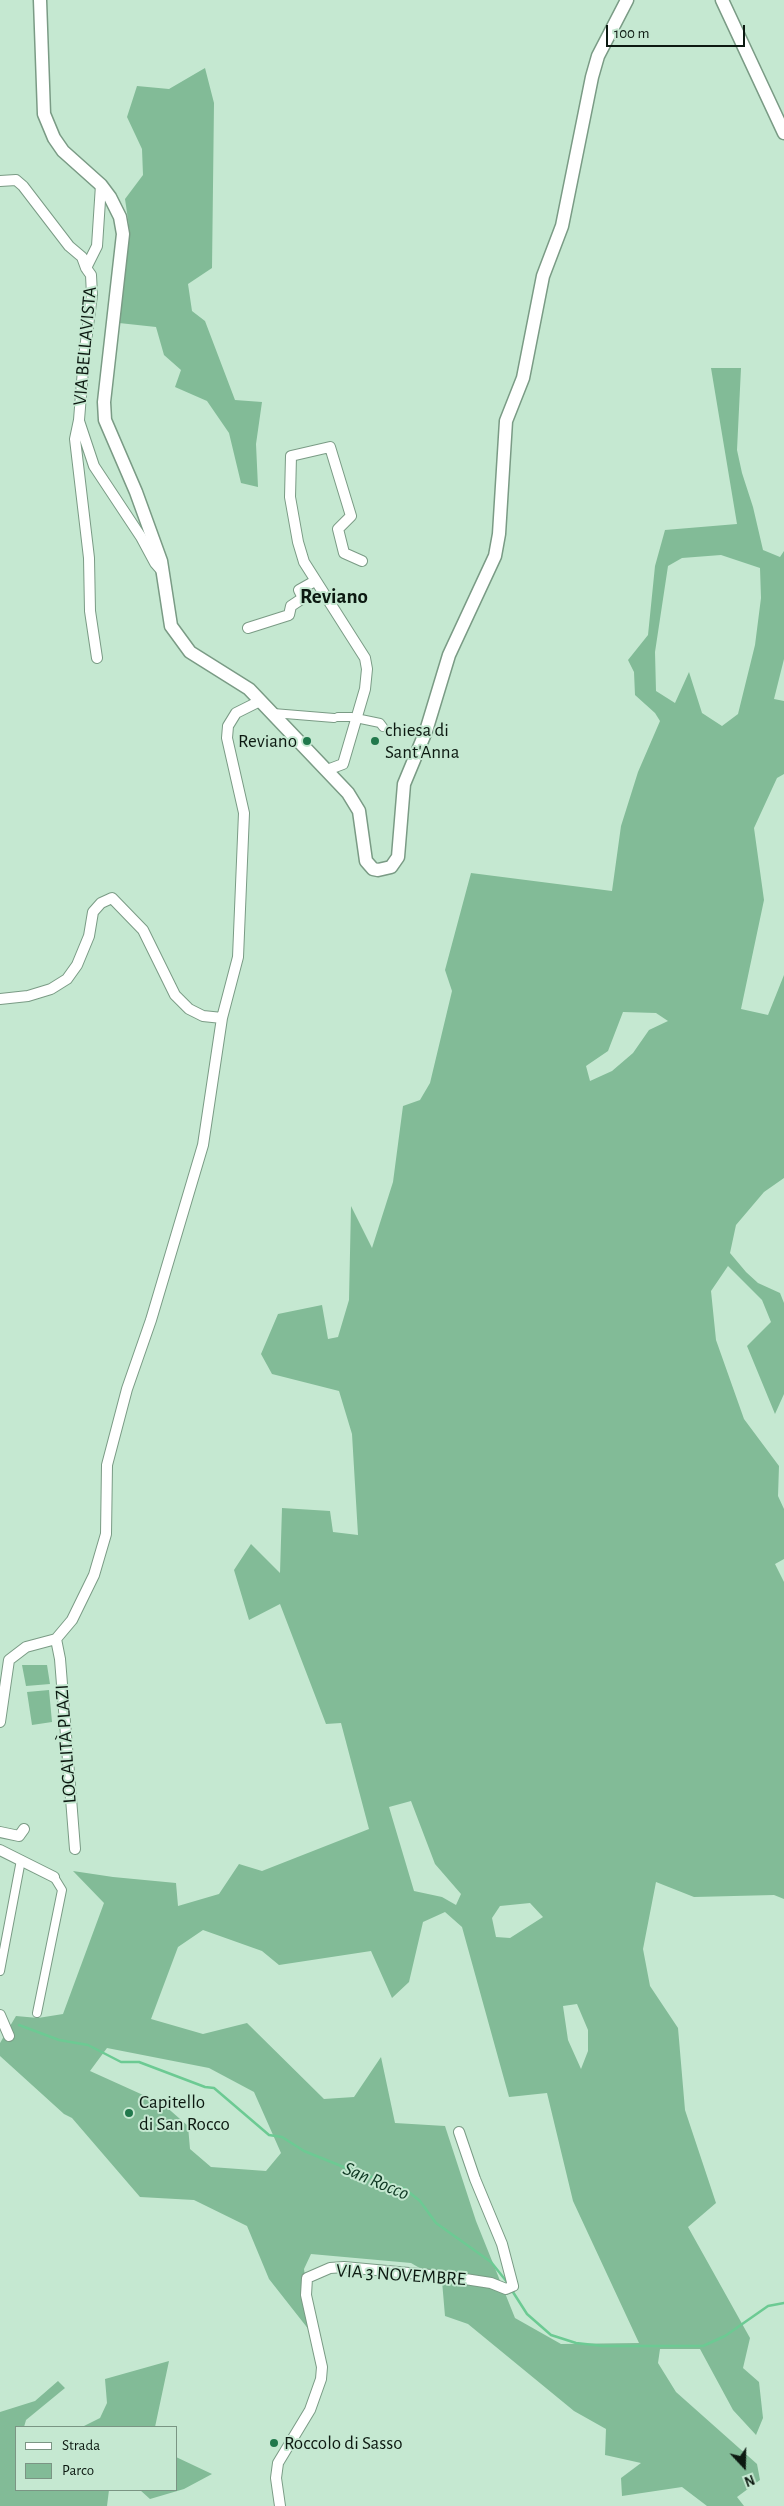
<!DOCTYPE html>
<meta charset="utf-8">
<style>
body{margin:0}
#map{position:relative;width:784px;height:2506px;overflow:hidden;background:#c5e8d1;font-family:"Alegreya Sans",sans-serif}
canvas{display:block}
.legend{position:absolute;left:15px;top:2426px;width:162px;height:65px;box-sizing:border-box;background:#c5e8d1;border:1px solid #7b9584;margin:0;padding:6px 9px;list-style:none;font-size:15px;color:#0c1911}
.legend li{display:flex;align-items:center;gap:10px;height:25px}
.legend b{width:25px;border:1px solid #7b9584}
.north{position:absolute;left:719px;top:2441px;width:50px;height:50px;-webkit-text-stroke:4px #c5e8d1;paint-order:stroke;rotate:159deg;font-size:14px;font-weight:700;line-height:20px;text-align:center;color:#0c1911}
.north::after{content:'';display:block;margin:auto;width:18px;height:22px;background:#0c1911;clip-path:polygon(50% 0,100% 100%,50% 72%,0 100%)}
.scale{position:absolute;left:606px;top:25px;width:139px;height:22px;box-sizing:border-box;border:2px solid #0c1911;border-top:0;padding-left:6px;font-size:15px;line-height:18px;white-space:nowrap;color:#0c1911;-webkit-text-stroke:4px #c5e8d1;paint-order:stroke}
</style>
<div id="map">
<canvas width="784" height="2506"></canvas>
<ul class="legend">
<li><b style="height:6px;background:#fff"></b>Strada</li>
<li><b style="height:14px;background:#82bb97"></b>Parco</li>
</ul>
<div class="north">N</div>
<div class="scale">100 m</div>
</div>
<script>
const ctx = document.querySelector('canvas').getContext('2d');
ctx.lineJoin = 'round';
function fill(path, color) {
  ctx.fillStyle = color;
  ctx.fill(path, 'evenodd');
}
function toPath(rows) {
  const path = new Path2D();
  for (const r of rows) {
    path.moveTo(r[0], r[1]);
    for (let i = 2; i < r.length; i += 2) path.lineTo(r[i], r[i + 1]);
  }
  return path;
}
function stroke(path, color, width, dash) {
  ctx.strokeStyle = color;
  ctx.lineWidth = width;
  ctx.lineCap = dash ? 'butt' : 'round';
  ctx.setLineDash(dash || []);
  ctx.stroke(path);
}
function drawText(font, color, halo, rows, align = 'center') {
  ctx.font = font + ' "Alegreya Sans",sans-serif';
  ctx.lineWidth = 4;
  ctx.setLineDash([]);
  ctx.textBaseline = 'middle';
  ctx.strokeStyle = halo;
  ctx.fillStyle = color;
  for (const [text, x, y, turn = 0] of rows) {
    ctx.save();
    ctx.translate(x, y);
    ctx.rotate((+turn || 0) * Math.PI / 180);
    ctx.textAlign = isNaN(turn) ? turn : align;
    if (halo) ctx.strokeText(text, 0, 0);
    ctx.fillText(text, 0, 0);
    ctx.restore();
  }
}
const green = toPath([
 [205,68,214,103,212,268,188,284,192,311,205,321,235,400,262,402,256,444,258,487,241,483,229,433,207,401,175,387,181,370,164,355,156,327,119,323,130,233,125,199,143,175,142,149,127,117,137,86,169,89],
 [711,368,741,368,737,450,742,473,753,507,763,550,780,557,784,551,784,659,774,699,784,701,784,774,777,778,754,828,764,900,741,1009,768,1015,784,975,784,1178,764,1192,736,1225,730,1253,746,1272,758,1283,780,1293,784,1303,784,1394,775,1414,747,1346,771,1322,762,1300,728,1266,711,1291,716,1340,744,1419,779,1466,778,1496,784,1509,784,1559,775,1564,784,1582,784,1899,774,1895,694,1897,656,1882,643,1949,650,1986,678,2028,685,2110,716,2203,688,2227,750,2338,743,2368,759,2382,763,2418,756,2435,733,2410,700,2349,660,2349,658,2363,676,2392,757,2464,760,2480,737,2497,744,2506,707,2506,682,2487,622,2496,621,2478,641,2463,605,2455,606,2429,574,2411,468,2324,445,2316,442,2281,411,2263,311,2254,304,2269,313,2335,269,2279,247,2226,194,2200,140,2197,72,2118,64,2114,0,2056,0,2043,16,2016,38,2018,63,2014,104,1903,73,1871,113,1877,176,1883,178,1906,219,1894,239,1864,262,1871,369,1829,341,1723,326,1724,280,1604,249,1620,234,1570,251,1544,280,1573,282,1508,330,1511,333,1532,358,1535,352,1434,339,1391,272,1374,261,1354,278,1314,322,1305,328,1339,338,1337,349,1300,351,1206,372,1248,393,1182,403,1106,420,1100,430,1083,452,991,445,970,471,873,612,891,621,826,638,772,660,721,655,713,635,695,634,672,628,660,648,635,655,566,665,530,737,524],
 [721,555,760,568,761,598,755,645,738,714,722,726,702,713,689,672,675,703,656,691,655,652,668,566,682,558],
 [623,1012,656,1013,668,1021,649,1030,633,1053,612,1071,590,1081,586,1066,608,1051],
 [411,1801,435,1864,461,1894,456,1905,442,1897,414,1891,389,1807],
 [530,1903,543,1917,510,1938,496,1937,492,1918,500,1906],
 [445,1912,462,1927,509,2097,547,2093,573,2201,639,2343,561,2344,515,2318,476,2221,445,2126,395,2123,381,2057,354,2097,324,2099,247,2023,203,2034,151,2019,178,1947,203,1930,262,1951,279,1965,371,1951,392,1998,409,1982,423,1922],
 [577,2004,588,2030,588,2051,581,2069,568,2040,563,2006],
 [107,2048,209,2068,254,2092,281,2153,266,2171,211,2167,190,2149,188,2126,163,2104,90,2071],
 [22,1665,47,1665,50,1684,26,1686],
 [49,1690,52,1722,32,1725,27,1692],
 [169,2361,155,2427,82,2427,100,2418,107,2403,105,2379],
 [58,2381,65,2388,26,2420,24,2427,16,2427,16,2490,109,2490,107,2506,0,2506,0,2412,35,2401],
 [176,2457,212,2474,184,2489,150,2499,140,2490,176,2490]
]);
const stream = toPath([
 [19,2025,59,2040,88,2045,121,2062,139,2062,205,2087,214,2088,269,2135,282,2137,304,2151,346,2168,405,2189,420,2201,436,2223,491,2262,507,2282],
 [511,2289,527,2314,551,2335,576,2343,603,2346,703,2346,725,2336,768,2306,784,2303]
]);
const pedestrian = toPath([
 [273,713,334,718],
 [338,717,351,717,380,723,383,727],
 [0,1971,21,1860],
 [37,2013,62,1890,54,1877]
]);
const minor = toPath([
 [0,181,16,180,23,186,69,246,82,257,86,268],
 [79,421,94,466,141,537,155,563,162,571],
 [248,628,289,615,291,606,303,598,299,590,315,581],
 [97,658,90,611,89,558,75,439,79,420,84,357,92,295,91,275,86,268,97,246,101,185],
 [327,770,343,764,365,689,367,669,365,658,358,647,304,562,298,542,290,497,291,456,330,447,351,516,338,529,344,553,362,561],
 [0,999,28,996,51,989,67,979,77,965,89,936,93,912,101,903,112,898,143,930,175,995,189,1009,203,1016,222,1018],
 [56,1639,60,1659,75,1849],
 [0,1722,9,1660,26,1647,56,1639,72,1620,94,1575,106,1534,107,1465,127,1389,151,1320,203,1145,222,1018,238,957,244,813,227,738,228,726,236,713,260,701],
 [0,1832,19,1836,24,1829],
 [0,1850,54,1877],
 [0,2015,9,2036],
 [280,2506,276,2478,278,2463,310,2410,321,2379,322,2367,306,2295,307,2278,330,2268,344,2267,452,2277,491,2283,506,2289,513,2286,502,2244,475,2179,459,2132]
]);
const tertiary = toPath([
 [40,0,44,114,54,138,63,151,101,185,110,197,120,217,123,234,104,402,105,420,136,492,161,561,171,626,190,652,249,689,348,793,359,811,366,861,373,869,378,870,391,867,398,857,404,784,426,731,449,655,495,556,499,534,506,421,523,378,543,276,562,226,592,77,598,56,627,0],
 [722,0,784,133]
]);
const markers = [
 [307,741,5,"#21784c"],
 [375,741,5,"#21784c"],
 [129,2113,5,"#21784c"],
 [274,2443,5,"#21784c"]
];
const streetNames = [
 ["VIA BELLAVISTA",85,346,-85],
 ["LOCALITÀ PLAZI",66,1744,-94],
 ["VIA 3 NOVEMBRE",401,2275,4]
];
const poiNames = [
 ["chiesa di",385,730],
 ["Sant'Anna",385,752],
 ["Reviano",297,741,"right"],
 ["Capitello",139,2102],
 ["di San Rocco",139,2124],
 ["Roccolo di Sasso",284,2443]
];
const waterNames = [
 ["San Rocco",376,2181,23]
];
const quarterNames = [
 ["Reviano",334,597]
];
fill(green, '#82bb97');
stroke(stream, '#6cca93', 2.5);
stroke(pedestrian, '#7a9b85', 10);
stroke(minor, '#7a9b85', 12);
stroke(tertiary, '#7a9b85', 15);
stroke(pedestrian, '#fff', 8);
stroke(minor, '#fff', 10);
stroke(tertiary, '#fff', 12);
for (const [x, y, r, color] of markers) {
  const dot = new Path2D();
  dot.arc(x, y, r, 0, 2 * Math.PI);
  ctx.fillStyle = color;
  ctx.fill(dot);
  stroke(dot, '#c5e8d1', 2);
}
drawText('19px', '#0c1911', '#c5e8d1', streetNames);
drawText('19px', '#0c1911', '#c5e8d1', poiNames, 'left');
drawText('italic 20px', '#0d3621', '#c5e8d1', waterNames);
drawText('bold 21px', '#0c1911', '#c5e8d1', quarterNames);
</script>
